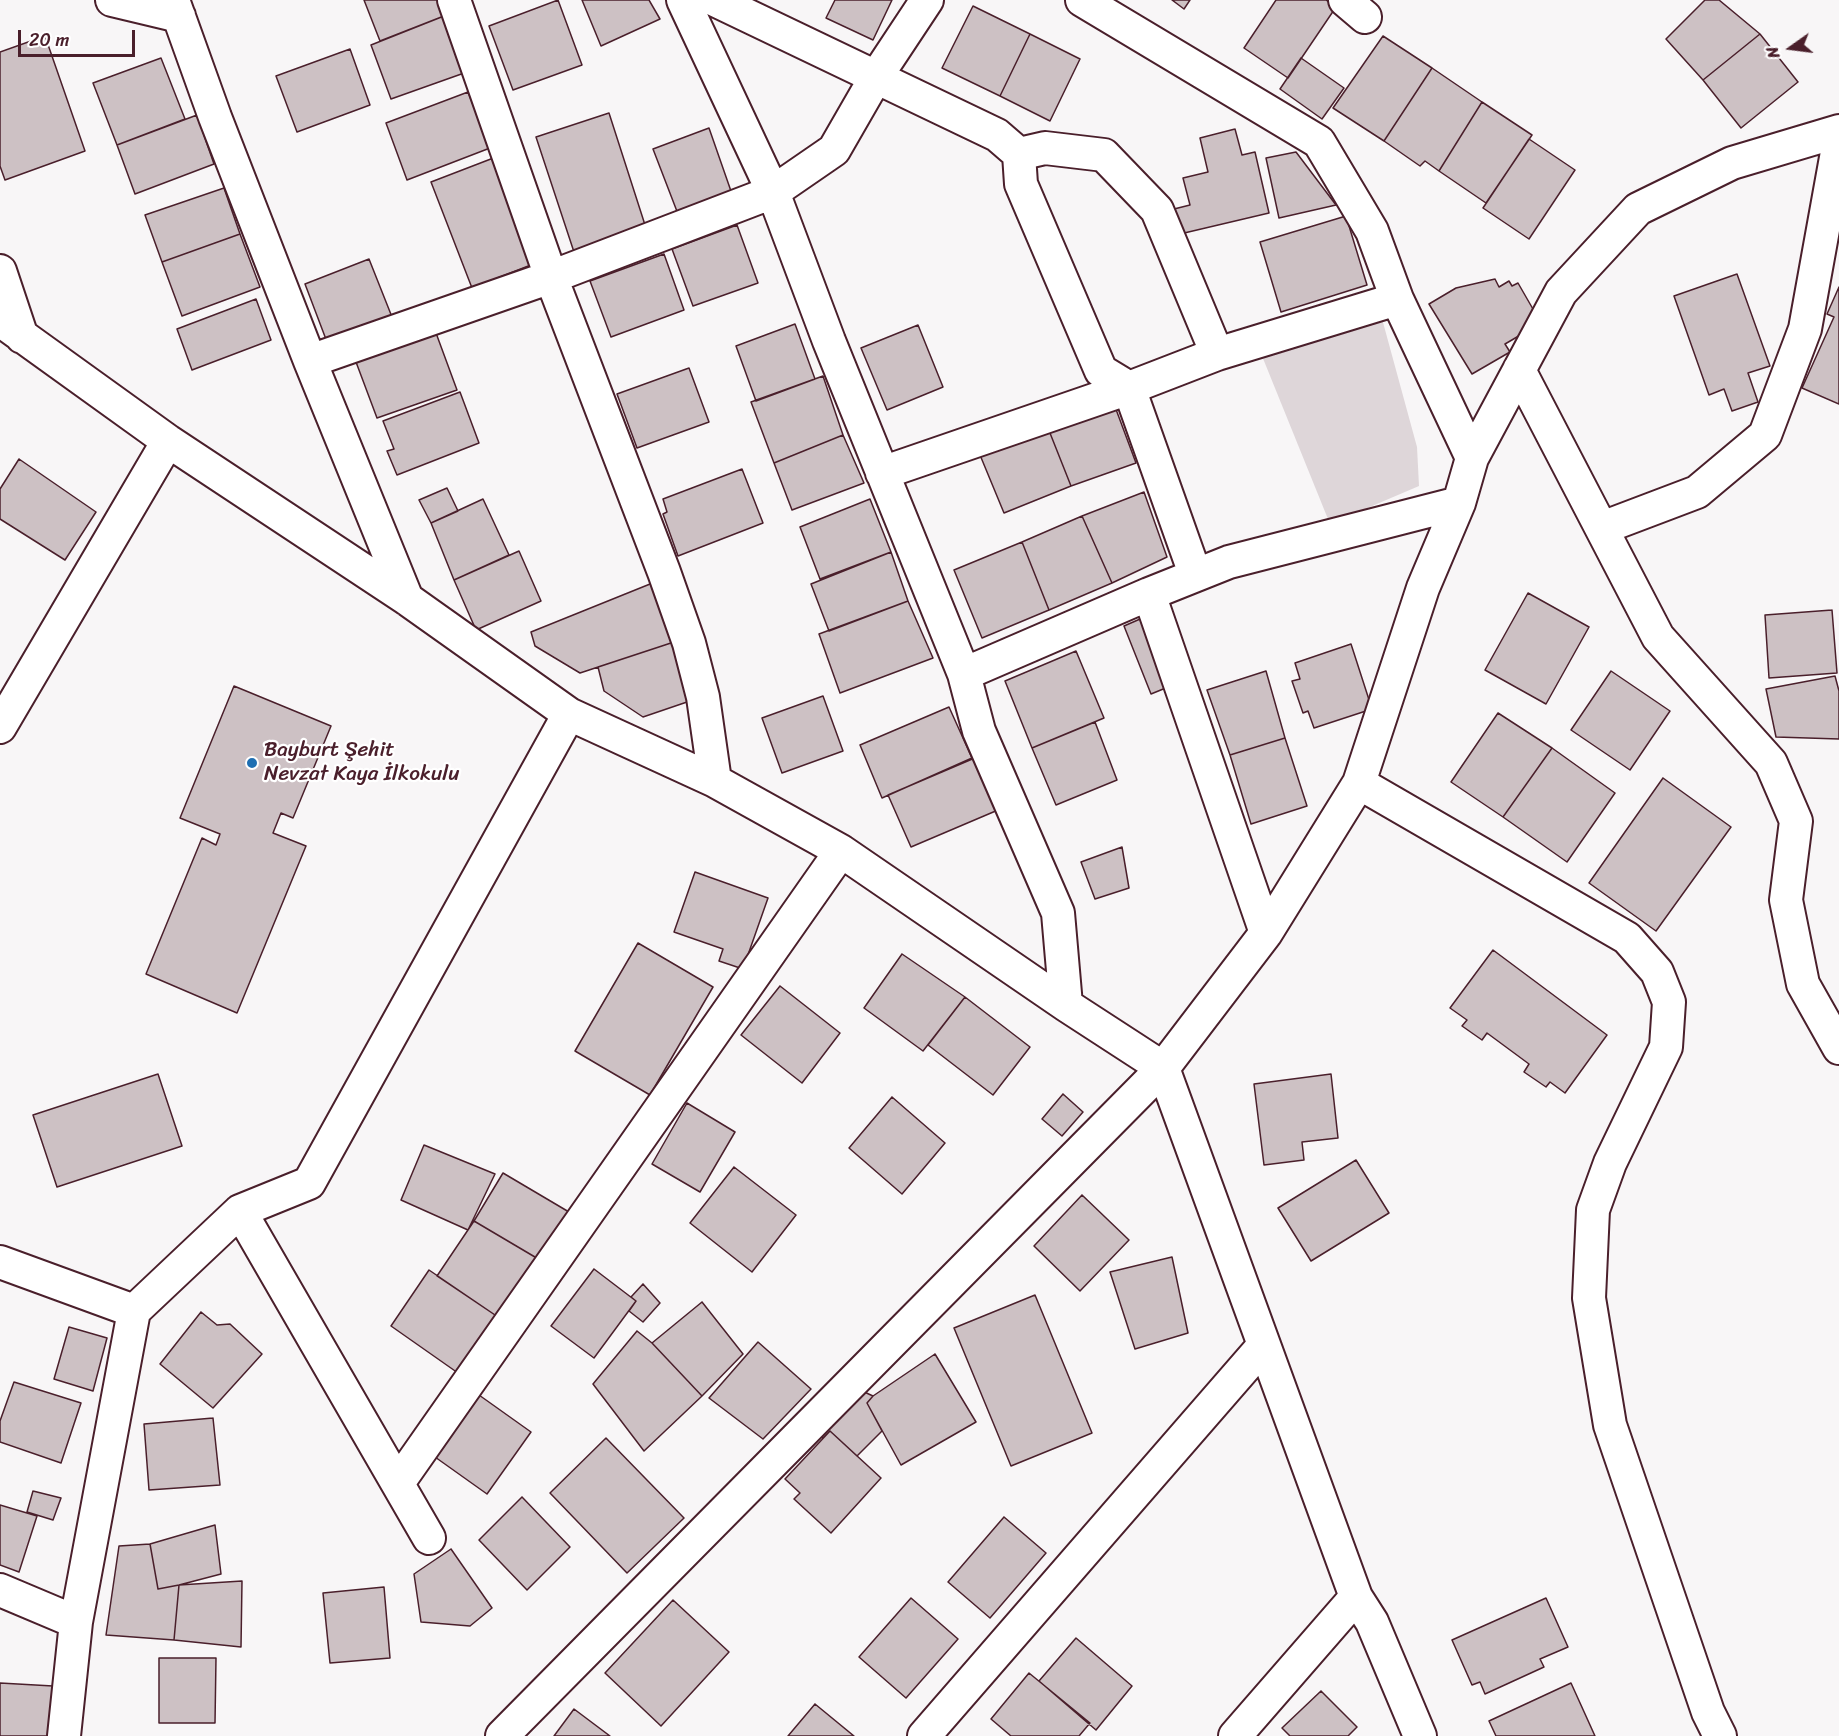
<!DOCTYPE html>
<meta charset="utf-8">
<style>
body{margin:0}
#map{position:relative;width:1839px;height:1736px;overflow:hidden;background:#f8f6f7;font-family:Sriracha,sans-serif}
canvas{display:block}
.north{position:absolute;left:1761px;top:18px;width:60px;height:60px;-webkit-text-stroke:4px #fff;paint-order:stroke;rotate:256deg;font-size:16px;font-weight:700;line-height:24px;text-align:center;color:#4a1f2b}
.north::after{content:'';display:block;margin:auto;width:21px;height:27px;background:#4a1f2b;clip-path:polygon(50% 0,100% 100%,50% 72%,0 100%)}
.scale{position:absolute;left:18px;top:30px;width:117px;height:27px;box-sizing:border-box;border:3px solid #4a1f2b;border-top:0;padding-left:8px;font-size:18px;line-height:21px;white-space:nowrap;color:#4a1f2b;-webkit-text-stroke:4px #fff;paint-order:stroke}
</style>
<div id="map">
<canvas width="1839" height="1736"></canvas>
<div class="north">N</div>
<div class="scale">20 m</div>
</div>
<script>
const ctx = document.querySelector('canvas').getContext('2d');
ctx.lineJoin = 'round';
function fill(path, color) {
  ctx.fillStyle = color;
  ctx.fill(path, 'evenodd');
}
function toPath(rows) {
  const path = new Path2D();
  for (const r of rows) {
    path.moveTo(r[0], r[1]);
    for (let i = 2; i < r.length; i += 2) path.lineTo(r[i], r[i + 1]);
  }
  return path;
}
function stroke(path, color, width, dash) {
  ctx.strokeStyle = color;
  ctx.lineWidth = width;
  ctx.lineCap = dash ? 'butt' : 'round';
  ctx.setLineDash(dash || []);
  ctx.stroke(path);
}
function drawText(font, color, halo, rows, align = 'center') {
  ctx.font = font + ' Sriracha,sans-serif';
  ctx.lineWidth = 4.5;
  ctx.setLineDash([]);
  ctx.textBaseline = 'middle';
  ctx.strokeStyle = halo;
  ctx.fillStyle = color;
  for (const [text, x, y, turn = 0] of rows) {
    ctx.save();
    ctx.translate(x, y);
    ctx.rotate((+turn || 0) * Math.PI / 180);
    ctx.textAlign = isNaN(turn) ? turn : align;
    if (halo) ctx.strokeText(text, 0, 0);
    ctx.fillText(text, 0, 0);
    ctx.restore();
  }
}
const green = toPath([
 [1381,315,1417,447,1419,486,1330,524,1262,356]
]);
const building = toPath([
 [364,0,445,0,449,14,380,41,364,0],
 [558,0,582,65,513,90,489,26,558,0],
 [582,0,649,0,660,19,601,46,582,0],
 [835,0,892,0,873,40,826,18,835,0],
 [1172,0,1190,0,1184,9,1172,0],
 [1276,0,1326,0,1336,7,1288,78,1244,48,1276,0],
 [1705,0,1719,0,1760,34,1703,80,1666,39,1705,0],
 [973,6,1030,34,1000,96,942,68,973,6],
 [449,14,467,72,391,99,371,45,449,14],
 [1030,34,1080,59,1050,121,1000,96,1030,34],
 [1760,34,1798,82,1741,128,1703,80,1760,34],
 [45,36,85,151,5,180,0,166,0,52,45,36],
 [1383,36,1432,68,1384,141,1333,108,1383,36],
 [350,49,370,105,297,132,276,76,350,49],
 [161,58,185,119,117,145,93,83,161,58],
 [1301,58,1344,88,1322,119,1280,89,1301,58],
 [1432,68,1482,102,1439,171,1425,161,1420,166,1384,141,1432,68],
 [468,92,490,148,407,180,386,123,468,92],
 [1482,102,1532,135,1486,203,1439,171,1482,102],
 [609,113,646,228,574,252,536,137,609,113],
 [197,115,214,164,135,194,117,145,197,115],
 [709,128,732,194,678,214,653,149,709,128],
 [1235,129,1242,155,1255,152,1269,213,1180,234,1174,209,1190,205,1183,178,1208,172,1200,138,1235,129],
 [1529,139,1575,170,1529,239,1483,208,1529,139],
 [1296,152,1336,205,1279,218,1266,158,1296,152],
 [496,157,536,263,472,288,431,182,496,157],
 [224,188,240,234,162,262,145,215,224,188],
 [1346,216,1367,285,1281,312,1260,242,1346,216],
 [737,225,758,283,693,306,672,249,737,225],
 [240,234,260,287,182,316,162,262,240,234],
 [664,254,684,310,611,337,590,281,664,254],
 [369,259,392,317,327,342,305,284,369,259],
 [1737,274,1770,366,1748,373,1758,402,1732,411,1724,389,1709,395,1674,296,1737,274],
 [1495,279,1499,287,1509,281,1512,286,1518,283,1541,323,1505,344,1510,352,1472,374,1429,304,1456,288,1495,279],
 [1839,287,1839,404,1802,388,1834,317,1827,314,1839,287],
 [256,299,271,340,192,370,177,329,256,299],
 [795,324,815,379,756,401,736,346,795,324],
 [918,325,943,387,887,410,861,348,918,325],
 [436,333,457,390,377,418,356,362,436,333],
 [689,368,709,422,637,448,617,394,689,368],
 [823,376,843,435,774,463,751,402,823,376],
 [460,392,479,443,397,475,387,451,394,449,383,421,460,392],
 [1114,404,1136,463,1071,486,1048,428,1114,404],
 [1048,428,1071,486,1004,513,980,455,1048,428],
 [843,435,864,483,792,510,774,463,843,435],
 [19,459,96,512,65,560,0,519,0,489,19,459],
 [742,469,763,523,678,556,663,514,667,512,663,499,742,469],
 [447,488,458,511,431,523,419,500,447,488],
 [1144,492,1167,557,1112,583,1082,516,1144,492],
 [483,499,509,555,454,580,431,523,483,499],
 [870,499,891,552,820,579,800,527,870,499],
 [1082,516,1112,583,1049,610,1022,542,1082,516],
 [1022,542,1049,610,982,638,954,570,1022,542],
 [519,551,541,601,476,630,454,580,519,551],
 [891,552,908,601,829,631,811,584,891,552],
 [655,582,674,642,580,673,535,646,531,632,655,582],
 [1528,593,1589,627,1546,704,1485,670,1528,593],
 [908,601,933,658,840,693,819,634,908,601],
 [1832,610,1837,673,1769,678,1765,615,1832,610],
 [1147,616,1173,685,1151,694,1124,626,1147,616],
 [674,642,687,702,643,717,604,691,598,667,674,642],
 [1351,644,1372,709,1314,728,1308,711,1303,713,1292,681,1300,679,1295,663,1351,644],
 [1076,651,1104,718,1032,748,1005,681,1076,651],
 [1266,671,1285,738,1230,755,1207,690,1266,671],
 [1611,671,1670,711,1630,770,1571,730,1611,671],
 [1835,676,1839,691,1839,739,1776,737,1766,689,1835,676],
 [234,686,331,726,293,818,281,813,273,833,306,846,237,1013,146,974,202,838,216,845,220,834,180,818,234,686],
 [823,696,843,751,782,773,762,718,823,696],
 [949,707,972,758,882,798,860,745,949,707],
 [1498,713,1552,748,1503,817,1451,782,1498,713],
 [1095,722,1117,780,1056,805,1032,748,1095,722],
 [1285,738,1307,806,1251,824,1230,755,1285,738],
 [1552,748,1615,793,1567,862,1503,817,1552,748],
 [977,757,998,810,911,847,888,795,977,757],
 [1663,778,1731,827,1656,931,1589,883,1663,778],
 [1122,847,1129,888,1095,899,1081,862,1122,847],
 [695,872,768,898,743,969,719,961,723,949,674,932,695,872],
 [638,943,713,987,650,1095,575,1051,638,943],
 [1493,950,1607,1035,1565,1093,1550,1082,1546,1087,1524,1072,1529,1064,1487,1033,1482,1040,1462,1026,1467,1020,1450,1008,1493,950],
 [902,954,965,997,923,1051,864,1008,902,954],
 [780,986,840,1033,802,1083,741,1035,780,986],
 [965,997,1030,1047,993,1095,928,1045,965,997],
 [158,1074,182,1146,57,1187,33,1115,158,1074],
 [1331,1074,1338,1138,1302,1142,1304,1160,1264,1165,1254,1084,1331,1074],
 [1063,1094,1083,1112,1062,1136,1042,1119,1063,1094],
 [892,1097,945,1143,902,1194,849,1148,892,1097],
 [687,1103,735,1132,700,1192,652,1164,687,1103],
 [424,1145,495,1174,468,1230,401,1200,424,1145],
 [1356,1160,1389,1213,1311,1261,1278,1208,1356,1160],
 [734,1167,796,1215,752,1272,690,1223,734,1167],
 [503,1173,569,1212,540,1260,474,1221,503,1173],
 [1082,1195,1129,1240,1080,1291,1034,1246,1082,1195],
 [474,1221,540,1260,498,1317,437,1276,474,1221],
 [1172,1257,1188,1333,1135,1349,1110,1272,1172,1257],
 [594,1269,636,1301,594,1358,551,1326,594,1269],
 [429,1270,498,1317,458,1373,391,1326,429,1270],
 [643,1284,660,1303,643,1322,629,1311,636,1301,631,1297,643,1284],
 [1035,1295,1092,1433,1011,1466,954,1328,1035,1295],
 [702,1302,743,1354,702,1396,652,1343,702,1302],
 [201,1312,217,1325,230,1324,262,1354,213,1408,160,1364,201,1312],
 [69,1327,107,1338,93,1391,54,1379,69,1327],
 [637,1331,652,1343,702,1396,644,1451,593,1384,637,1331],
 [758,1342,811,1389,763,1439,709,1398,758,1342],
 [935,1354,976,1422,901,1465,867,1403,873,1396,935,1354],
 [14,1382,81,1403,61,1463,0,1442,0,1421,14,1382],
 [860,1390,873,1396,867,1403,882,1431,857,1456,830,1431,823,1438,815,1431,860,1390],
 [479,1395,531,1432,487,1494,435,1457,479,1395],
 [213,1418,220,1485,149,1490,144,1424,213,1418],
 [830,1431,881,1478,831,1533,794,1499,800,1493,785,1479,830,1431],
 [606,1438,684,1518,627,1573,550,1493,606,1438],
 [33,1491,61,1498,53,1520,27,1512,33,1491],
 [522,1497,570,1547,527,1590,479,1540,522,1497],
 [0,1505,37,1516,19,1572,0,1565,0,1505],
 [1004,1517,1046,1553,990,1618,948,1582,1004,1517],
 [215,1525,221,1574,179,1585,158,1589,150,1544,215,1525],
 [150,1544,158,1589,179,1585,174,1640,106,1635,119,1546,150,1544],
 [451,1549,492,1608,470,1626,421,1622,414,1574,451,1549],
 [242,1581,241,1647,174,1640,179,1585,242,1581],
 [384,1587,390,1658,330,1663,323,1593,384,1587],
 [911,1598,958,1639,906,1698,859,1657,911,1598],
 [1546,1598,1568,1647,1540,1659,1544,1667,1485,1694,1480,1682,1472,1685,1452,1640,1546,1598],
 [673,1600,729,1652,661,1726,605,1673,673,1600],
 [1076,1638,1132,1686,1096,1730,1039,1681,1076,1638],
 [159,1658,216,1658,215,1723,159,1723,159,1658],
 [1029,1673,1090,1723,1079,1736,1011,1736,991,1719,1029,1673],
 [0,1683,53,1686,50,1736,0,1736,0,1683],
 [1571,1683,1595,1736,1496,1736,1489,1721,1571,1683],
 [1321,1691,1357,1727,1348,1736,1290,1736,1282,1728,1321,1691],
 [815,1704,854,1736,788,1736,815,1704],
 [574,1709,610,1736,554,1736,574,1709]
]);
const street = toPath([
 [112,0,179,16],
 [173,0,215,117,310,361,407,599],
 [454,0,551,277,664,572,689,643,703,697,715,781],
 [683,0,773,192,829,341,964,674,979,731,1058,913,1066,1005],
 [715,0,997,135,1019,154,1021,184,1101,371,1129,388,1195,574],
 [1082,0,1319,142,1372,231,1397,299,1472,458],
 [1345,0,1365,17],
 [1019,154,1045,148,1104,155,1157,210,1217,354],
 [0,271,22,337],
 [0,320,168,441,407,599,569,714,715,781,841,851,1066,1005,1163,1068,1356,1597,1372,1622,1420,1736],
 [310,361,551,277,773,192,834,150,876,77,927,0],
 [1519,370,1658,637,1771,763,1796,821,1786,900,1803,984,1839,1048],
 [882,473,1129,388,1217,354,1397,299],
 [1602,528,1697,492,1765,435,1805,329,1839,141],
 [1149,594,1266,933],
 [964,674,1149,594,1229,562,1459,503],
 [0,727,168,441],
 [1359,783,1627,938,1657,972,1669,1002,1666,1047,1610,1163,1593,1210,1589,1298,1610,1425,1708,1712,1720,1736],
 [240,1211,429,1538],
 [0,1262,134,1311,240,1211,309,1183,569,714],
 [398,1483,841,851],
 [0,1590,76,1622],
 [64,1736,76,1622,134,1311],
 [502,1736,1163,1068,1266,933,1359,783,1423,588,1459,503,1472,458,1561,292,1638,209,1732,163,1839,131],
 [924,1736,1264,1345],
 [1235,1736,1356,1597]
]);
const markers = [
 [252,763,6,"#1f6fb2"]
];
const poiNames = [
 ["Bayburt Şehit",264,751],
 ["Nevzat Kaya İlkokulu",264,775]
];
fill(green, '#ded6d9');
fill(building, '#cdc1c4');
stroke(building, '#4a1f2b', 1.5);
stroke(street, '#4a1f2b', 36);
stroke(street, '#fff', 32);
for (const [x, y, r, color] of markers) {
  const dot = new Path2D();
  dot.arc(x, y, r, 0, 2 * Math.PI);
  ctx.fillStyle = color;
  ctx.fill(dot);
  stroke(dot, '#fff', 2);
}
drawText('21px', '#4a1f2b', '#fff', poiNames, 'left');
</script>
